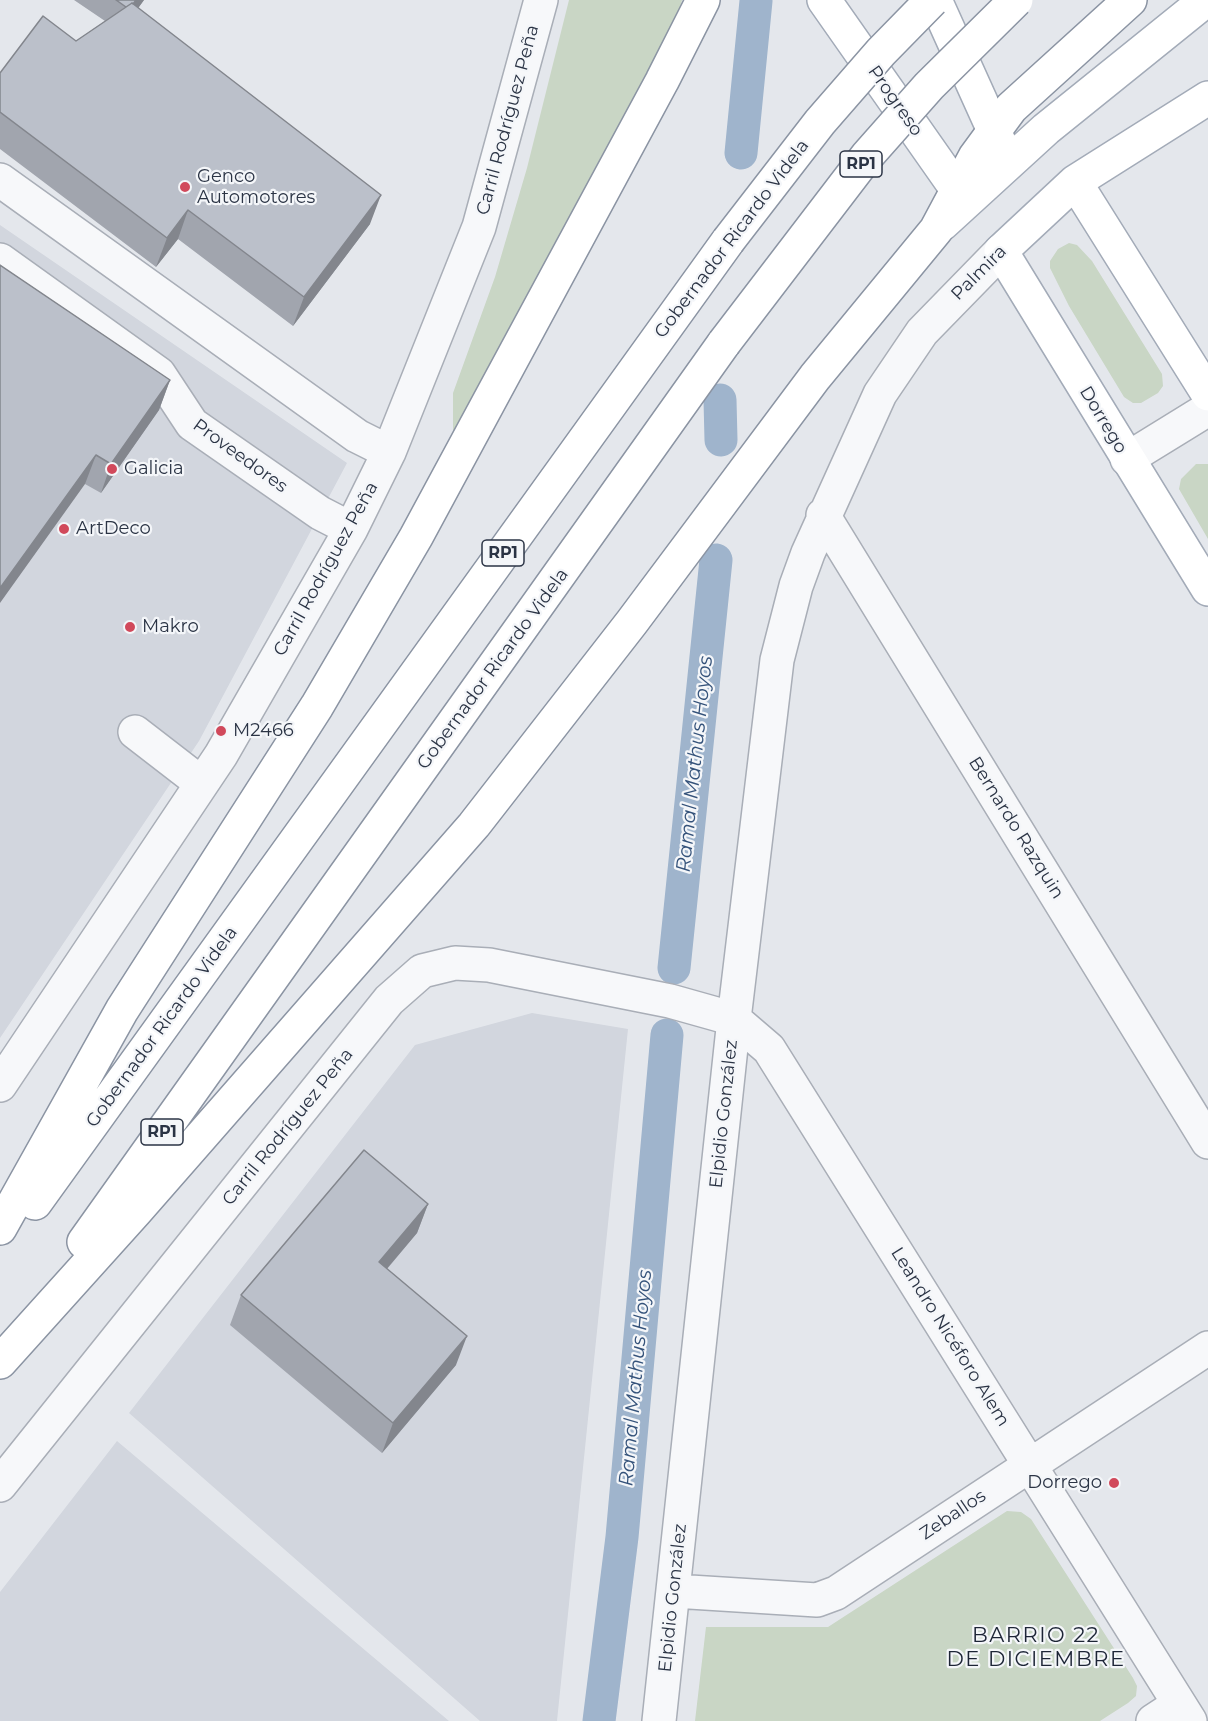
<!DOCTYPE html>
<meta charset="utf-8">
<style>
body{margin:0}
canvas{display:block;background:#e4e7ec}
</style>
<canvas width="1208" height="1721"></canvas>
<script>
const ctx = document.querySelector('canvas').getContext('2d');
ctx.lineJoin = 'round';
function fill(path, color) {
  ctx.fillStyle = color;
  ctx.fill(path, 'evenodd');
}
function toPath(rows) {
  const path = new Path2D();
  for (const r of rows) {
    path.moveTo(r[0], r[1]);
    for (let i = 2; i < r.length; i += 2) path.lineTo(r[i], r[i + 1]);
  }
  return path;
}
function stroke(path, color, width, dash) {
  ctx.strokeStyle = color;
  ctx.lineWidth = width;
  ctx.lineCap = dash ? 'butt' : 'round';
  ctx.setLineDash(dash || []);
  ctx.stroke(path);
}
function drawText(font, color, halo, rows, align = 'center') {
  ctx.font = font + ' Montserrat,sans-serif';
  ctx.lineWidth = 4.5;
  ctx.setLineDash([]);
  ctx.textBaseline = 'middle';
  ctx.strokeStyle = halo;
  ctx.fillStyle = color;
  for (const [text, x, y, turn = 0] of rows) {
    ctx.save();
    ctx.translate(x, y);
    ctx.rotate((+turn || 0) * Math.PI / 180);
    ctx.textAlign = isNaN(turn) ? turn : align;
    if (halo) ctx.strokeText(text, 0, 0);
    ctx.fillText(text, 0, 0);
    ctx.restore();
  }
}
const built = toPath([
 [0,225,347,463,199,741,0,1038],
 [532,1013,628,1029,557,1721,480,1721,129,1413,415,1045],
 [117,1441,449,1721,0,1721,0,1592]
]);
const green = toPath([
 [569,0,682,0,678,15,453,432,453,393,495,277,527,168],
 [1069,243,1077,245,1092,261,1162,374,1163,386,1158,393,1141,403,1133,403,1124,397,1069,306,1050,268,1050,261,1058,249],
 [1196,464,1208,464,1208,539,1179,489,1181,479],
 [1007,1511,1021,1512,1031,1519,1133,1678,1137,1686,1136,1696,1128,1703,1100,1721,695,1721,706,1627,828,1627]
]);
const canal = toPath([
 [741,153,756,1],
 [720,400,721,440],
 [674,968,716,560],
 [599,1721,622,1537,667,1035]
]);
const minor = toPath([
 [0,180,357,436,389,452],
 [0,260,159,374,192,424,320,513,351,529],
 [1127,459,1208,409],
 [823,515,1208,1142],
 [135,732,201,783],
 [0,1085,221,755,351,529,389,452,479,227,541,0],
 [0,1485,389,1000,422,971,455,963,489,965,670,1001,734,1019,769,1049,1190,1721],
 [674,1591,817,1600,836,1593,1208,1348],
 [659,1721,734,1019,777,660,796,586,808,553,880,394,922,332,1001,251],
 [1153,1721,1179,1704]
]);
const major = toPath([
 [824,0,965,201],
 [935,0,1005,155],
 [1208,98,1075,182,1001,251,1208,589],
 [1075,182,1208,394],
 [942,224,1046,129,1206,0]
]);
const highway = toPath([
 [35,1203,728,241],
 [0,1228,122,1010,317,706,416,537,662,81,703,0],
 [84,1242,724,343],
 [0,1362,136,1211,474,825,632,622,815,377,936,230,975,157,1011,108,1130,0]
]);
const highwayBridge = toPath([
 [728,241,820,122,881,52,932,0],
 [724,343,867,156,929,86,1016,0]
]);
const wall = toPath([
 [74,0,144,0,138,8,370,224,293,326,178,239,156,267,0,149,0,73,76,41,105,21],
 [0,265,170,380,159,410,101,493,85,484],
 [428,1204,417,1233,387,1269,456,1365,382,1453,230,1325,241,1295]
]);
const shadedWall = toPath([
 [136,0,144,0,121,32,130,10],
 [381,195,370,224,293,326,304,297],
 [188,210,178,239,156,267,167,238],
 [170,380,159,410,101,493,111,464],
 [96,455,85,484,0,603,0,588],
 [428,1204,417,1233,368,1291,379,1262],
 [467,1336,456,1365,382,1453,393,1423]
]);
const building = toPath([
 [116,0,136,0,133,4,132,3,126,7,116,0],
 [132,3,381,195,304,297,188,210,167,238,0,112,0,73,43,16,76,41,132,3],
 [0,265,170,380,111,464,96,455,0,588,0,265],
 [364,1150,428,1204,379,1262,467,1336,393,1423,241,1295,364,1150]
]);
const markers = [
 [185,187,6,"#d1495b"],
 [112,469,6,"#d1495b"],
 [64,529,6,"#d1495b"],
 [130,627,6,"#d1495b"],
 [221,731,6,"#d1495b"],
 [1114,1483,6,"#d1495b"]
];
const shields = [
 [861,164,42],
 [503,553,42],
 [162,1132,42]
];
const shieldNames = [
 ["RP1",861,164],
 ["RP1",503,553],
 ["RP1",162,1132]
];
const streetNames = [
 ["Progreso",895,101,55],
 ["Carril Rodríguez Peña",508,120,-75],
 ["Gobernador Ricardo Videla",732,239,-53],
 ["Palmira",979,273,-45],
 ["Dorrego",1103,420,59],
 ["Proveedores",240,456,36],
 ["Carril Rodríguez Peña",326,569,-61],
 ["Gobernador Ricardo Videla",493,669,-54],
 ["Bernardo Razquin",1016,828,58],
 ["Gobernador Ricardo Videla",162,1027,-54],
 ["Elpidio González",724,1114,-84],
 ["Carril Rodríguez Peña",288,1127,-51],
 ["Leandro Nicéforo Alem",950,1337,58],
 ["Zeballos",953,1515,-34],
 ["Elpidio González",673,1598,-84]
];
const poiNames = [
 ["Genco",197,177],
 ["Automotores",197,198],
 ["Galicia",124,469],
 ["ArtDeco",76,529],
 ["Makro",142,627],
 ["M2466",233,731],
 ["Dorrego",1102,1483,"right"]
];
const waterNames = [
 ["Ramal Mathus Hoyos",695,764,-84],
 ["Ramal Mathus Hoyos",636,1378,-85]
];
const quarterNames = [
 ["BARRIO 22",1036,1636],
 ["DE DICIEMBRE",1036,1660]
];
fill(built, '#d2d6de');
fill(green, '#c9d6c5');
stroke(canal, '#9fb4cc', 33);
stroke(minor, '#a9aeb7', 36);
stroke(major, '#a3abb8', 36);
stroke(highway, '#8b94a3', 36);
stroke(minor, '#f7f8fa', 33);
stroke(major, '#fff', 33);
stroke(highway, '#fff', 33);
stroke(highwayBridge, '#8b94a3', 36, []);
stroke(highwayBridge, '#fff', 33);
fill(wall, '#a1a5ae');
fill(shadedWall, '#83868d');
fill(building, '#bbc0ca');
stroke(building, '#83868d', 1.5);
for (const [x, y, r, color] of markers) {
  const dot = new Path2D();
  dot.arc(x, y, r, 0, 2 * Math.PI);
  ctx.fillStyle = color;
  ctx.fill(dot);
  stroke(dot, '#f4f6f9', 2);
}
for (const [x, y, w] of shields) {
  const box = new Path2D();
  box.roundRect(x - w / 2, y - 13, w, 26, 4.5);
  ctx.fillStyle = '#f4f6f9';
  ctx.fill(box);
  stroke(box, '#2b3445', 1.5);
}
drawText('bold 16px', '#2b3445', null, shieldNames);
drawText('18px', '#2b3445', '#f4f6f9', streetNames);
drawText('18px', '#2b3445', '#f4f6f9', poiNames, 'left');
drawText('italic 20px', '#34527a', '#f4f6f9', waterNames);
ctx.letterSpacing = '1.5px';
drawText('21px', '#1d2536', '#f4f6f9', quarterNames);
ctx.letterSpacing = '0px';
</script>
